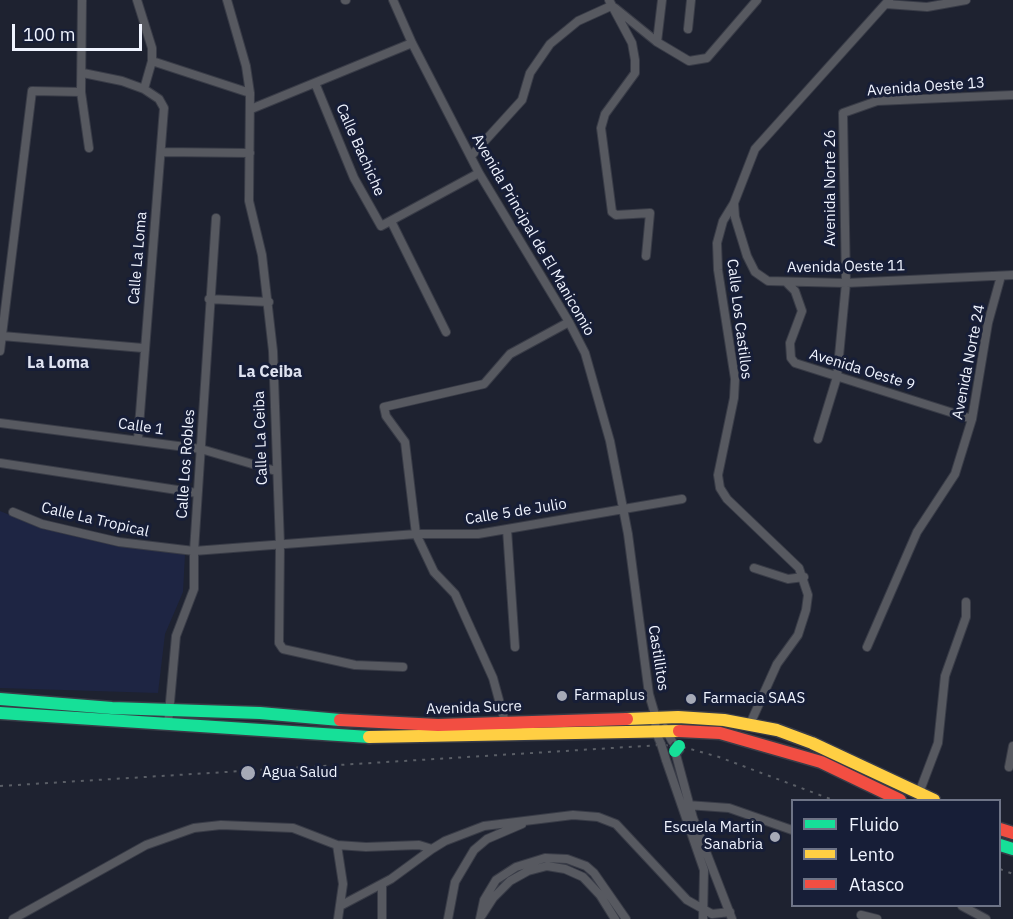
<!DOCTYPE html>
<style>
body{margin:0}
#map{position:relative;width:1013px;height:919px;overflow:hidden;background:#1e2230;font-family:"IBM Plex Sans",sans-serif}
canvas{display:block}
.legend{position:absolute;left:791px;top:799px;width:210px;height:108px;box-sizing:border-box;background:#171e37;border:2px solid #6e7487;margin:0;padding:8px 10px;list-style:none;font-size:18px;color:#f0f4ff}
.legend li{display:flex;align-items:center;gap:12px;height:30px}
.legend b{width:30px;border:2px solid #6e7487}
.scale{position:absolute;left:12px;top:24px;width:130px;height:27px;box-sizing:border-box;border:3px solid #f0f4ff;border-top:0;padding-left:8px;font-size:18px;line-height:21px;white-space:nowrap;color:#f0f4ff;-webkit-text-stroke:4px #171e37;paint-order:stroke}
</style>
<div id="map">
<canvas width="1013" height="919"></canvas>
<ul class="legend">
<li><b style="height:8px;background:#16e098"></b>Fluido</li>
<li><b style="height:8px;background:#ffcf43"></b>Lento</li>
<li><b style="height:8px;background:#f24e42"></b>Atasco</li>
</ul>
<div class="scale">100 m</div>
</div>
<script>
const ctx = document.querySelector('canvas').getContext('2d');
ctx.lineJoin = 'round';
function fill(path, color) {
  ctx.fillStyle = color;
  ctx.fill(path, 'evenodd');
}
function toPath(rows) {
  const path = new Path2D();
  for (const r of rows) {
    path.moveTo(r[0], r[1]);
    for (let i = 2; i < r.length; i += 2) path.lineTo(r[i], r[i + 1]);
  }
  return path;
}
function stroke(path, color, width, dash) {
  ctx.strokeStyle = color;
  ctx.lineWidth = width;
  ctx.lineCap = dash ? 'butt' : 'round';
  ctx.setLineDash(dash || []);
  ctx.stroke(path);
}
function drawText(font, color, halo, rows, align = 'center') {
  ctx.font = font + ' "IBM Plex Sans",sans-serif';
  ctx.lineWidth = 6;
  ctx.setLineDash([]);
  ctx.textBaseline = 'middle';
  ctx.strokeStyle = halo;
  ctx.fillStyle = color;
  for (const [text, x, y, turn = 0] of rows) {
    ctx.save();
    ctx.translate(x, y);
    ctx.rotate((+turn || 0) * Math.PI / 180);
    ctx.textAlign = isNaN(turn) ? turn : align;
    if (halo) ctx.strokeText(text, 0, 0);
    ctx.fillText(text, 0, 0);
    ctx.restore();
  }
}
const built = toPath([
 [0,511,44,529,94,540,185,554,183,592,165,634,158,693,0,688]
]);
const street = toPath([
 [82,0,81,92,89,148],
 [137,0,152,48,152,61,144,89],
 [227,0,246,66,250,93,249,201,262,255,273,351,280,545,279,643,283,649,355,665,403,667],
 [345,0,346,0],
 [393,0,412,43,479,173,569,322,585,353,610,441,628,534,649,694,656,718,655,730,661,744],
 [609,0,632,43,635,60,635,73,605,114,601,128,612,212,616,215,650,213,646,256],
 [886,4,927,7,966,0],
 [615,8,657,42,689,61,707,58,757,0],
 [688,29,691,0],
 [657,42,662,0],
 [152,61,250,93],
 [83,73,122,81,144,89,159,99,164,108,138,439],
 [315,83,354,178,381,226,479,173],
 [251,109,412,43],
 [161,152,250,153],
 [472,155,522,100,530,73,550,44,578,21,611,6],
 [734,203,735,217,747,256,755,272,768,281,846,283,1013,275],
 [391,221,446,332],
 [786,282,795,291,802,311,790,343,791,358,795,363,972,419],
 [209,299,269,302],
 [2,336,143,348],
 [0,351,32,91,81,92],
 [0,423,201,449,276,471],
 [818,439,837,377,846,283,843,113,877,101,1013,95],
 [0,463,197,493],
 [13,512,42,524,119,542,194,551,416,534,478,534,682,499],
 [507,529,515,647],
 [754,568,788,579,804,577],
 [867,647,917,532,955,474,972,419,988,323,1001,276],
 [505,722,493,678,455,594,434,572,416,534,405,442,386,416,384,407,484,384,510,354,569,322],
 [168,724,176,636,194,589,194,551,216,218],
 [750,724,777,664,798,635,806,610,808,595,799,568,727,499,720,488,718,475,734,398,735,379,718,270,717,243,723,221,734,203,755,149,889,0],
 [665,728,672,741],
 [675,751,693,818,732,919],
 [666,760,704,870,703,919],
 [1009,767,1013,746],
 [919,793,938,743,945,676,966,617,966,602],
 [687,805,729,808,792,830],
 [337,845,343,884,338,919],
 [340,906,391,879,432,849],
 [962,906,986,919],
 [482,915,493,898,510,881,528,871,547,866,565,869,583,877,600,895,615,919],
 [861,915,877,919],
 [13,919,146,845,194,828,221,825,293,828,337,845,366,847,419,845,432,849,445,841,484,826,573,815,598,817,616,824,687,900,712,914,730,912],
 [382,919,382,884],
 [448,919,455,882,474,850,487,839,522,824],
 [480,919,484,900,496,880,516,867,545,858,567,859,586,866,594,873,626,919]
]);
const fast = toPath([
 [0,699,112,708,260,713,340,720],
 [0,713,369,737],
 [1000,845,1013,849]
]);
const slow = toPath([
 [627,719,678,717,724,720,777,730,812,743,934,800],
 [369,737,679,731]
]);
const jam = toPath([
 [340,720,438,725,627,719],
 [679,731,720,733,821,762,900,800],
 [1000,829,1013,833]
]);
const rail = toPath([
 [0,786,661,745,683,747,719,757,833,800],
 [1000,869,1013,874]
]);
const streetBridge = toPath([
 [661,744,666,760]
]);
const fastBridge = toPath([
 [675,751,679,746]
]);
const markers = [
 [562,696,6,"#a6aab7"],
 [691,699,6,"#a6aab7"],
 [248,773,8,"#a6aab7"],
 [775,837,6,"#a6aab7"]
];
const streetNames = [
 ["Avenida Oeste 13",926,87,-4],
 ["Calle Bachiche",360,150,66],
 ["Avenida Norte 26",831,188,-90],
 ["Avenida Principal de El Manicomio",533,235,60],
 ["Calle La Loma",138,258,-85],
 ["Avenida Oeste 11",846,267,-1],
 ["Calle Los Castillos",739,319,83],
 ["Avenida Norte 24",969,362,-79],
 ["Avenida Oeste 9",862,370,17],
 ["Calle 1",141,427,8],
 ["Calle La Ceiba",261,438,-92],
 ["Calle Los Robles",186,464,-86],
 ["Calle 5 de Julio",516,512,-9],
 ["Calle La Tropical",95,520,13],
 ["Castillitos",658,658,81],
 ["Avenida Sucre",474,708,-2]
];
const poiNames = [
 ["Farmaplus",574,696],
 ["Farmacia SAAS",703,699],
 ["Agua Salud",262,773],
 ["Escuela Martin",763,828,"right"],
 ["Sanabria",763,845,"right"]
];
const neighbourhoodNames = [
 ["La Loma",58,363],
 ["La Ceiba",270,372]
];
fill(built, '#1e2543');
stroke(street, '#393c47', 10);
stroke(fast, '#393c47', 15);
stroke(slow, '#393c47', 15);
stroke(jam, '#393c47', 15);
stroke(street, '#575960', 8);
stroke(fast, '#16e098', 12);
stroke(slow, '#ffcf43', 12);
stroke(jam, '#f24e42', 12);
stroke(rail, '#5a5e66', 2, [3, 6]);
stroke(streetBridge, '#393c47', 10, []);
stroke(fastBridge, '#393c47', 15, []);
stroke(streetBridge, '#575960', 8);
stroke(fastBridge, '#16e098', 12);
for (const [x, y, r, color] of markers) {
  const dot = new Path2D();
  dot.arc(x, y, r, 0, 2 * Math.PI);
  ctx.fillStyle = color;
  ctx.fill(dot);
  stroke(dot, '#171e37', 2);
}
drawText('15px', '#f0f4ff', '#171e37', streetNames);
drawText('15px', '#f0f4ff', '#171e37', poiNames, 'left');
drawText('bold 16px', '#dfe3f1', '#171e37', neighbourhoodNames);
</script>
